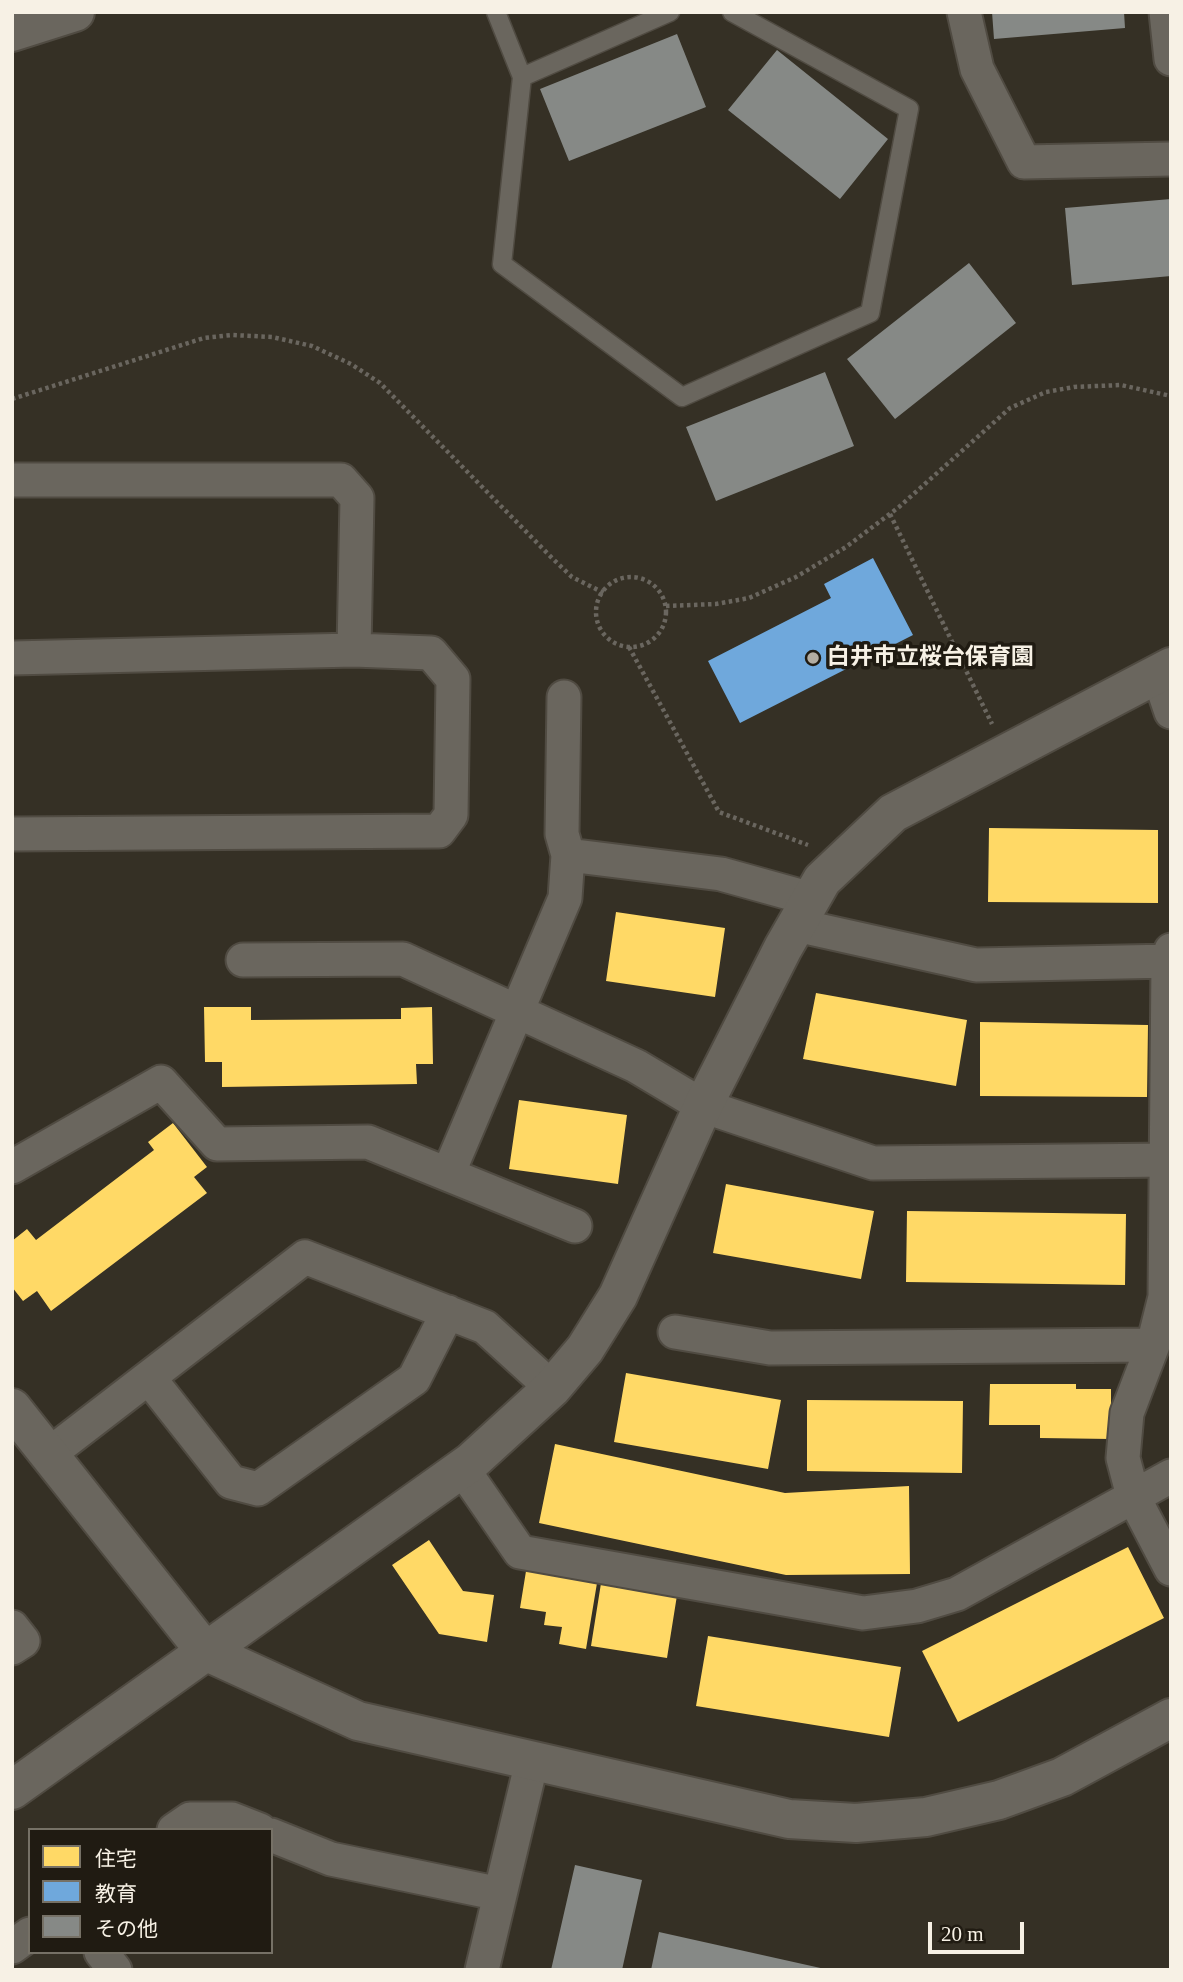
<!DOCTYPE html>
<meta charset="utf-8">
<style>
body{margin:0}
#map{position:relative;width:1183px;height:1982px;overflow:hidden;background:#353025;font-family:"Times New Roman","Noto Sans JP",serif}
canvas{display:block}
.frame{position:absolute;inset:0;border:14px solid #f7f1e5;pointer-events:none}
.legend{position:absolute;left:28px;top:1828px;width:245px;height:126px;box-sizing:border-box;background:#201b12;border:2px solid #767166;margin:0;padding:9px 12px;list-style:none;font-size:21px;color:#f7f1e5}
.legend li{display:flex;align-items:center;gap:14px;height:35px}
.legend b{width:35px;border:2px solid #767166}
.scale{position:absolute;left:928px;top:1922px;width:96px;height:32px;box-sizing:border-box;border:4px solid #f7f1e5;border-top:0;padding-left:9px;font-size:21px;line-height:24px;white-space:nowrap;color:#f7f1e5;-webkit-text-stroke:5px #201b12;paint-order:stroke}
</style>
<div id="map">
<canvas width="1183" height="1982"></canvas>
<div class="frame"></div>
<ul class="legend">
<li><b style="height:19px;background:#ffd966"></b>住宅</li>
<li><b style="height:19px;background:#6fa8dc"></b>教育</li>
<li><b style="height:19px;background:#868986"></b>その他</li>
</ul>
<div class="scale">20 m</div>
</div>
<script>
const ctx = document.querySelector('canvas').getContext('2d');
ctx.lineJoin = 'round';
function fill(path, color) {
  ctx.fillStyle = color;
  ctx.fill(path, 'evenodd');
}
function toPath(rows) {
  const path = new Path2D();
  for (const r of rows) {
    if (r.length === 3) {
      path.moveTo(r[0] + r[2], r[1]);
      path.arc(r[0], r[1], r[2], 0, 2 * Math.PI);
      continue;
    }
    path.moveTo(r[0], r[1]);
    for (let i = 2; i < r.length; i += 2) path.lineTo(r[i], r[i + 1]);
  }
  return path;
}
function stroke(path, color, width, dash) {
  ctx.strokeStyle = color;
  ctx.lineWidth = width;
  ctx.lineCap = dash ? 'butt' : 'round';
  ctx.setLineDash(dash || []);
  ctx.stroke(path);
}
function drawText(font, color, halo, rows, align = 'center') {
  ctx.font = font + ' "Times New Roman","Noto Sans JP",serif';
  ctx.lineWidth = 7;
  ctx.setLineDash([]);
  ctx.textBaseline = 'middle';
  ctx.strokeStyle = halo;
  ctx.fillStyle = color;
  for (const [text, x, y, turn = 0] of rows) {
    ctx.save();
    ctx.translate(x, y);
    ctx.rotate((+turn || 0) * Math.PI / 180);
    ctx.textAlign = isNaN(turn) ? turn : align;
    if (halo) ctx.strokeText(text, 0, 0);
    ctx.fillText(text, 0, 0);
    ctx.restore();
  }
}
const homes = toPath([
 [989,828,1158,830,1158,903,988,902],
 [616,912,725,928,715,997,606,981],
 [816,993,967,1020,956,1086,803,1059],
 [204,1007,251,1007,251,1020,401,1019,401,1008,432,1007,433,1064,416,1064,417,1084,222,1087,222,1062,205,1062],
 [980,1022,1148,1025,1147,1097,980,1096],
 [519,1100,627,1115,618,1184,509,1169],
 [173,1123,207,1167,194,1177,207,1193,51,1311,37,1291,23,1301,12,1287,12,1241,27,1229,36,1240,154,1150,148,1142],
 [726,1184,874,1211,861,1279,713,1253],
 [907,1211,1126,1214,1125,1285,906,1282],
 [626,1373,781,1400,768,1469,614,1442],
 [990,1384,1076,1384,1076,1389,1111,1389,1111,1439,1040,1438,1040,1425,989,1425],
 [807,1400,963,1401,962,1473,807,1471],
 [555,1444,785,1493,909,1486,910,1574,786,1575,539,1523],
 [429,1540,463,1591,494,1595,487,1642,439,1634,392,1565],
 [1128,1547,1164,1618,958,1722,922,1651],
 [527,1565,598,1577,586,1649,559,1644,562,1627,544,1625,546,1612,520,1608],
 [602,1577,678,1589,667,1658,591,1646],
 [708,1636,901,1667,889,1737,696,1706]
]);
const schools = toPath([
 [873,558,913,635,740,723,708,661,831,598,824,584]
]);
const building = toPath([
 [992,12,1124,12,1125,28,994,39],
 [677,34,706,107,569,161,540,89],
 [777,50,888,139,840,199,728,110],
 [1171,199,1171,276,1072,285,1065,208],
 [969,263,1016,323,895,419,847,359],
 [825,372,854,446,716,501,686,427],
 [575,1865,642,1880,622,1970,551,1970],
 [659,1932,825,1969,825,1970,651,1970]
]);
const path = toPath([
 [12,399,204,338,232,335,272,337,312,346,351,364,380,383,553,559,572,577,604,593],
 [890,514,992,724],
 [631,612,35],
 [666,606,716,604,749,598,796,577,846,547,899,507,1010,408,1046,392,1074,387,1121,385,1171,396],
 [629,647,719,812,808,845]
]);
const lane = toPath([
 [496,12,522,77,502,264,682,397,870,313,909,109,732,12],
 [522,77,670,12]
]);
const street = toPath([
 [964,12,977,69,1024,162,1171,159],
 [1166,12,1171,59],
 [12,480,341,480,357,498,354,650],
 [12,658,354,650,431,653,453,679,451,815,439,831,12,834],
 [1158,674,1171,712],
 [564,697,562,834,568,855],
 [796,925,976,965,1171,961],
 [1171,950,1168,962,1165,1297,1153,1345,1127,1413,1123,1458,1133,1496,1171,1569],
 [243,960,403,959,636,1066,703,1106,873,1163,1171,1160],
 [12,1167,161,1082,217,1144,368,1142,575,1226],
 [448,1174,565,898,568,855,721,874,811,899],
 [675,1332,770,1348,1153,1345],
 [149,1378,231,1482,258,1489,414,1379,448,1312],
 [48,1455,305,1257,485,1327,552,1388],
 [462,1468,520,1552,863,1613,917,1606,957,1594,1171,1476],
 [12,1627,23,1641,12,1648],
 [174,1830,190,1819,232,1819,260,1830],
 [271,1835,331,1859,500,1894],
 [12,1947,30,1934],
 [101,1952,115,1970],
 [482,1970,532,1761]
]);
const secondary = toPath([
 [12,32,75,12],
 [12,1408,205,1651,358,1721,789,1819,856,1823,926,1817,999,1800,1062,1777,1171,1718],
 [12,1790,471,1462,552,1388,585,1349,618,1296,703,1106,783,948,822,880,893,813,1171,667]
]);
const markers = [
 [813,658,7,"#b3ada2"]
];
const poiNames = [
 ["白井市立桜台保育園",827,658]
];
fill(homes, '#ffd966');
fill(schools, '#6fa8dc');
fill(building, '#868986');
stroke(lane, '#504b42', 21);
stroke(street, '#504b42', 37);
stroke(secondary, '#504b42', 42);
stroke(path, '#6a665f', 4.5, [3.5, 3.5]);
stroke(lane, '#6a665e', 18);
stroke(street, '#6a665e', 33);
stroke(secondary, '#6a665e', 38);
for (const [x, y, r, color] of markers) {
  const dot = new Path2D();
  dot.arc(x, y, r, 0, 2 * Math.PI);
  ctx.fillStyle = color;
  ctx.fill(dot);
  stroke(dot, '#201b12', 2.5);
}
drawText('bold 23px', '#f7f1e5', '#201b12', poiNames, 'left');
</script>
